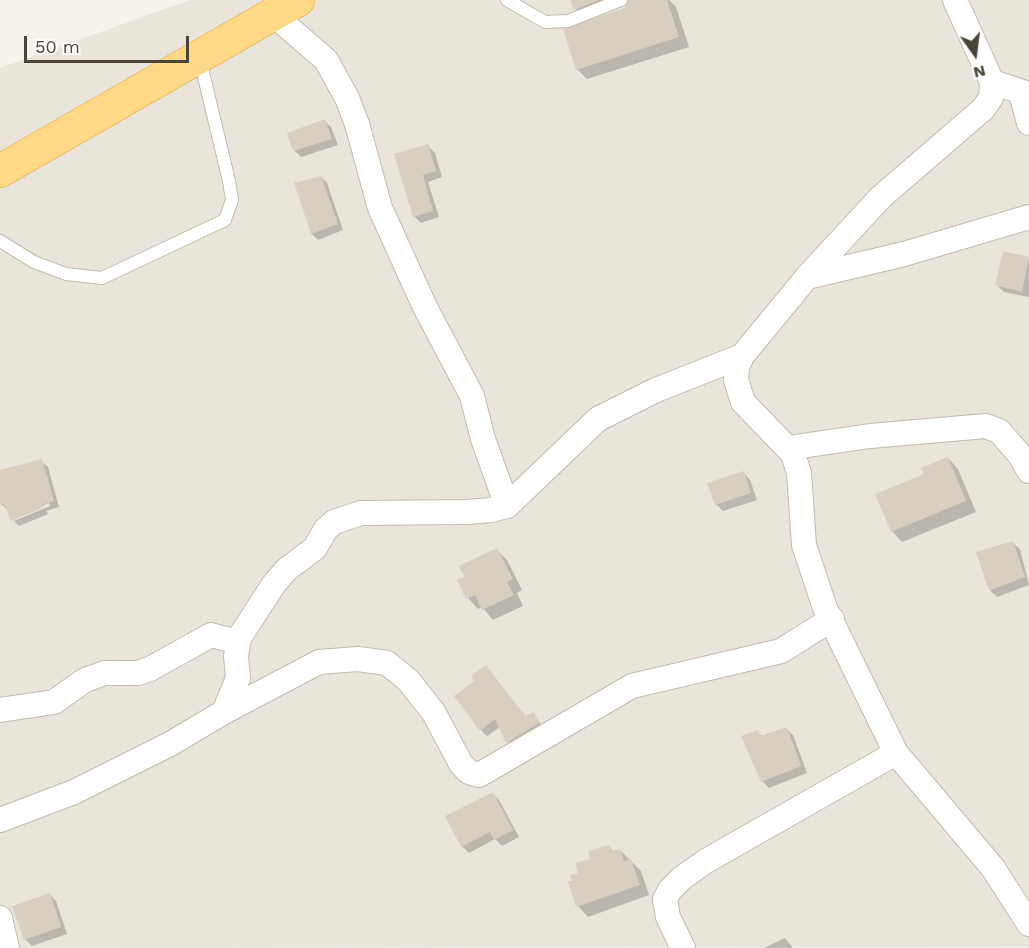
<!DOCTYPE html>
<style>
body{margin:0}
#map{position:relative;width:1029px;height:948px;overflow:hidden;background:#f6f3ec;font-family:"Work Sans",sans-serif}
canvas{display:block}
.north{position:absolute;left:945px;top:24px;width:60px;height:60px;-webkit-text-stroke:4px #fff;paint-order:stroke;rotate:166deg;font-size:16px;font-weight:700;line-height:24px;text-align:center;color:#4b4439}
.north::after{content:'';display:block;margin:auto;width:21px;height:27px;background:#4b4439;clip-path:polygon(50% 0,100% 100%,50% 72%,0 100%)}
.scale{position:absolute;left:24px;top:36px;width:165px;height:27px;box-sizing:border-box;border:3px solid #4b4439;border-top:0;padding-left:8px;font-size:18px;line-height:21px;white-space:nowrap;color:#4b4439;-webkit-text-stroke:4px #fff;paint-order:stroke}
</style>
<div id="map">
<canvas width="1029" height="948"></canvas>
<div class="north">N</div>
<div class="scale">50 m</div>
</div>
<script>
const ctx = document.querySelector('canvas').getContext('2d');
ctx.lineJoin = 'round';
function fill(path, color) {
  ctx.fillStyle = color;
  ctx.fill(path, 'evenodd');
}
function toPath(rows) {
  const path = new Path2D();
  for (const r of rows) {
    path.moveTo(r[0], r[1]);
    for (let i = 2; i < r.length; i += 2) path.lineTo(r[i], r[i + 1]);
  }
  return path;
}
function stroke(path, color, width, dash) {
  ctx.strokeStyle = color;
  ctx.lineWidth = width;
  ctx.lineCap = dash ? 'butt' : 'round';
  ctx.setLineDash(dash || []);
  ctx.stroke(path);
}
const residential = toPath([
 [190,0,1029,0,1029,947,0,948,0,68]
]);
const shadow = toPath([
 [572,0,608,0,578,12],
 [655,0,669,0,676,7,689,47,587,79,577,69],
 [324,120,331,127,338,145,301,157,294,150],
 [428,146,435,153,442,177,428,182,439,217,421,223,414,216],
 [321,177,327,183,343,230,318,240,312,234,296,184],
 [1004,253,1029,259,1029,297,1004,292,997,285],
 [948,458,958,469,976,512,902,542,892,531,926,475],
 [41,461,48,467,59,507,46,511,48,514,19,526,14,521,50,506,49,503,13,518,13,521,9,511,0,503,0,472],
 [744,473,750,480,757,500,723,511,716,504],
 [1013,543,1020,549,1029,585,997,597,990,590],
 [497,550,507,560,522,590,517,593,523,606,493,620,482,607,478,609,468,598,459,581],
 [486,667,526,717,533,714,545,730,514,749,500,727,487,736,481,730,477,681],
 [786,729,793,735,807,773,769,788,762,781,757,732,763,737],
 [493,794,499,800,519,837,502,846,495,839,469,853,462,846],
 [608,846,614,852,620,850,641,871,649,895,588,917,578,906,580,874],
 [49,894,56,901,67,934,32,946,25,939],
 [785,938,793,948,764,948]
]);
const building = toPath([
 [570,0,599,0,574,10],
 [629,0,667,0,679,37,576,70,563,29,624,8],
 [325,119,332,139,293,151,287,133],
 [428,144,436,171,423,175,433,211,413,217,394,154],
 [321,176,338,224,311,234,294,183],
 [1003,251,1029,257,1022,292,995,285],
 [948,457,966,501,891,532,875,494,924,474,921,468],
 [42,459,54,501,41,505,42,508,11,521,4,504,0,505,0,470],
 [744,471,751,493,715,505,707,483],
 [1013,541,1025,577,989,591,976,552],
 [497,548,513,579,507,582,514,595,482,610,475,595,466,599,457,580,464,577,459,566],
 [486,665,525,716,534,712,539,723,506,743,495,719,480,731,454,696,474,681,471,676],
 [787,727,801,766,761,782,741,736,758,730,760,736],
 [493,792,513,830,494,840,490,832,461,847,445,816],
 [609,845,611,851,620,849,624,861,631,859,640,885,576,907,568,881,572,881,570,875,578,873,575,863,590,859,588,851],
 [50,893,61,927,24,940,12,906]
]);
const service = toPath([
 [507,0,545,22,568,21,621,0],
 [0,241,34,262,66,274,102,278,225,220,232,200,229,181,200,60]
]);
const minor = toPath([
 [955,0,992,82,991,98,983,109,881,197,807,277,742,356,737,367,736,380,743,402,793,454,799,473,804,545,825,608,896,753,993,868,1029,924],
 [274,15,326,60,347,98,357,124,380,208,425,307,472,396,483,439,507,506],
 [992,82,1029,94],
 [1021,93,1029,123],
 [807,277,904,254,1029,217],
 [788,448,870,436,986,426,999,431,1020,455,1029,471],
 [0,710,54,702,85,680,105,673,138,673,150,669,211,635,238,642],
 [224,712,238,678,236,656,239,638,274,584,286,570,315,548,326,529,334,522,361,513,467,512,491,510,507,506,598,419,656,390,742,356],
 [0,820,74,792,170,744,224,712,319,662,358,659,387,663,408,680,434,713,461,764,469,772,479,775,632,686,781,651,832,619],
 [0,918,7,948],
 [683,948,668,917,665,899,670,890,682,878,706,861,896,753]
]);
const trunk = toPath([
 [0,171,298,0]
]);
fill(residential, '#eae5da');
fill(shadow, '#0003');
fill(building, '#d8cfc1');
stroke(service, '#c2bbae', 14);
stroke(minor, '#c2bbae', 26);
stroke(trunk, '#e0a43c', 34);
stroke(service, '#fff', 12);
stroke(minor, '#fff', 24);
stroke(trunk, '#ffd985', 33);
</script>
